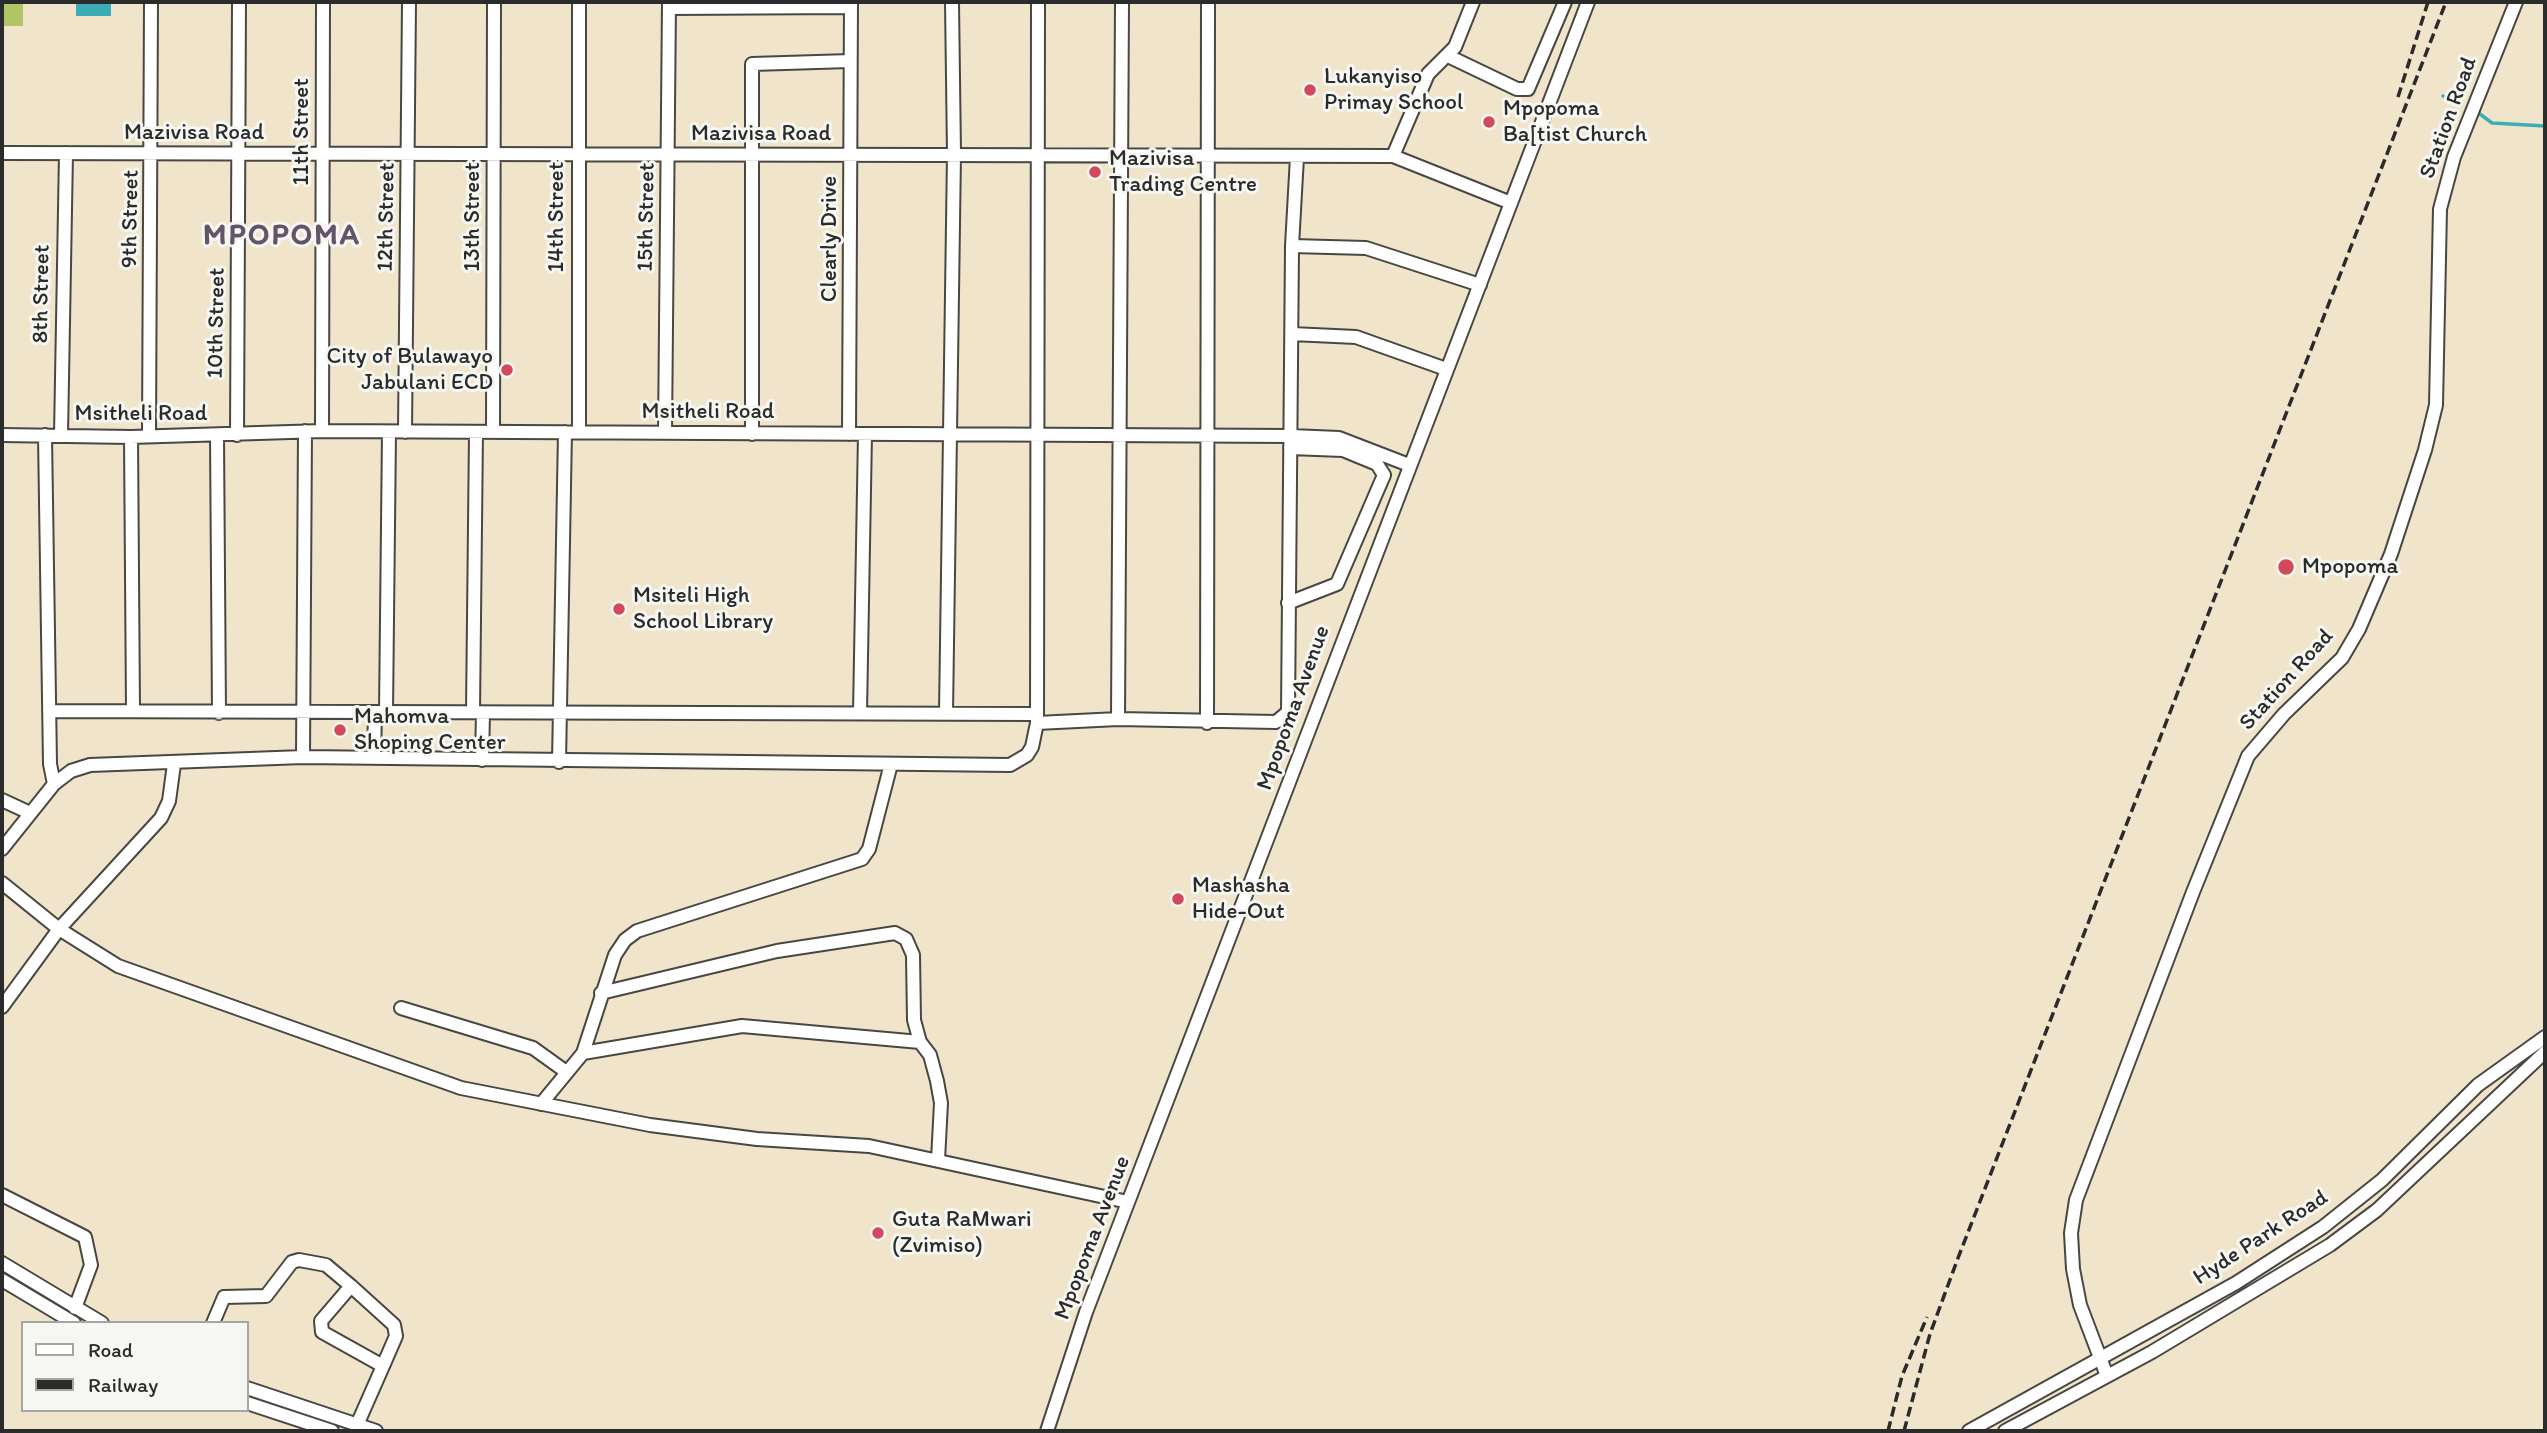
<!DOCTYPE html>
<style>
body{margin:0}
#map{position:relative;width:2547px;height:1433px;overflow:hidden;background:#f0e4ca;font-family:Itim,sans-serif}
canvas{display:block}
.frame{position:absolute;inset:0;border:4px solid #2b2b2b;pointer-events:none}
.legend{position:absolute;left:21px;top:1321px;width:228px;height:91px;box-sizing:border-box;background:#f6f6f2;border:2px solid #a5a5a2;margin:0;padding:9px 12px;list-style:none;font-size:21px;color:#2b2b2b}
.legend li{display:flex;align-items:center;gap:14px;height:35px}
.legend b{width:35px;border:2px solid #a5a5a2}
</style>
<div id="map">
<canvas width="2547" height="1433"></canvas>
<div class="frame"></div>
<ul class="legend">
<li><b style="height:9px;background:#fff"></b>Road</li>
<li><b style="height:9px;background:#2b2b2b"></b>Railway</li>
</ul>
</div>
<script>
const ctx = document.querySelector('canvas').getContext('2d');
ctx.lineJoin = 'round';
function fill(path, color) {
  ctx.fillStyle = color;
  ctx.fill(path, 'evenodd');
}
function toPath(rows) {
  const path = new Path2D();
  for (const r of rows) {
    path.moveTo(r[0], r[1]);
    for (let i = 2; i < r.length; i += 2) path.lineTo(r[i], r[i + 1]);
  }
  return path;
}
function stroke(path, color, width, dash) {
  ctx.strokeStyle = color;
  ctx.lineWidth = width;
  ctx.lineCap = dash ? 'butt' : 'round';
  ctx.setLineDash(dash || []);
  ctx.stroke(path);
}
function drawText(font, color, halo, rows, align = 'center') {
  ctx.font = font + ' Itim,sans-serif';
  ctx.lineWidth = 6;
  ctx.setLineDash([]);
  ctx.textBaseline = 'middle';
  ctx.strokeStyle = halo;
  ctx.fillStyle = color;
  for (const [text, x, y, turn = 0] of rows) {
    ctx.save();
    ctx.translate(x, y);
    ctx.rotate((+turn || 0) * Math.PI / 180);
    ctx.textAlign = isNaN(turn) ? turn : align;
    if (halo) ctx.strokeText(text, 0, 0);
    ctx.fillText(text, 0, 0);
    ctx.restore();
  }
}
const green = toPath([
 [2,2,23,2,23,26,2,26]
]);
const water = toPath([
 [76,2,111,2,111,16,76,16]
]);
const stream = toPath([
 [2443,96,2461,105],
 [2480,114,2492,123,2545,126]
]);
const minor = toPath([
 [669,8,851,7],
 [1448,56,1517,89,1528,89,1565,2],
 [2,153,1393,156,1511,203],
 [1393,156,1428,74,1455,47,1473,2],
 [1292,246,1366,248,1480,285],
 [1292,334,1356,337,1446,369],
 [322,431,323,2],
 [405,432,409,2],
 [493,432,494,2],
 [579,432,579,2],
 [665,433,669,2],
 [752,434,752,64,850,61],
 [849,434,851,2],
 [2,435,131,437,322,431,1291,436,1339,438,1409,465],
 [45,435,50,764,54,784],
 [61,435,66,153],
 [237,435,239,2],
 [149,436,151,2],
 [217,436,219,713],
 [131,437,133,711],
 [1288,603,1337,584,1384,475,1377,464,1343,450,1290,448],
 [49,711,1036,714],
 [386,712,389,432],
 [473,712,476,432],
 [860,713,865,434],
 [946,713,954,154,952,2],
 [1118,719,1122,2],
 [1037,723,1118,719,1276,722,1288,712,1292,246,1297,157],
 [1207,723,1208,2],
 [303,757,305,431],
 [374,758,375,712],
 [482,760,483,713],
 [559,762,565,432],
 [2,800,30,813],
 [2,849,54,784,71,771,90,765,303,757,1010,765,1027,755,1032,747,1037,723,1038,2],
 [2,883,59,929,118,966,461,1088,650,1125,757,1139,869,1146,1128,1202],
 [601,993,777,951,895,933,906,939,913,955,914,1020,920,1042,930,1055,937,1081,941,1103,938,1160],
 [2,1007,59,929,161,818,169,801,174,764],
 [401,1008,533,1048,565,1071],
 [583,1053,742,1026,920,1042],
 [541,1104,583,1053,615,955,625,940,637,931,862,859,869,849,891,764],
 [2,1195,85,1237,91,1265,75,1308],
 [2,1263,102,1323],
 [2,1280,74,1323],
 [351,1286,394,1325,396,1336,383,1366],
 [213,1323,224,1297,266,1296,292,1262,299,1260,326,1265,351,1286,321,1321,322,1332,383,1366,357,1425],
 [2107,1376,2080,1305,2073,1269,2071,1233,2076,1200,2193,892,2248,756,2284,714,2342,658,2359,629,2391,554,2425,450,2436,405,2440,209,2454,157,2516,2],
 [247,1388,376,1431],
 [247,1403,332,1431],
 [1047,1431,1086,1312,1588,2],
 [1969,1431,2236,1283,2323,1227,2382,1180,2478,1085,2545,1037],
 [2005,1431,2152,1352,2330,1245,2377,1210,2545,1052]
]);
const rail = toPath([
 [2398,97,2428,2],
 [1888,1431,1902,1376,1927,1317],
 [1904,1431,1930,1334,1958,1258,2446,2]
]);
const markers = [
 [1310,90,7,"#d1495b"],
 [1489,122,7,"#d1495b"],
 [1095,172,7,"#d1495b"],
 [507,370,7,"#d1495b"],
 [2286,567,9,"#d1495b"],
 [619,609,7,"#d1495b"],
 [340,730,7,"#d1495b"],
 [1178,899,7,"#d1495b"],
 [878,1233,7,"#d1495b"]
];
const poiNames = [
 ["Lukanyiso",1324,77],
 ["Primay School",1324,103],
 ["Mpopoma",1503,109],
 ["Ba[tist Church",1503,135],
 ["Mazivisa",1109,159],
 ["Trading Centre",1109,185],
 ["City of Bulawayo",493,357,"right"],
 ["Jabulani ECD",493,383,"right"],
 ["Mpopoma",2302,567],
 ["Msiteli High",633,596],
 ["School Library",633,622],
 ["Mahomva",354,717],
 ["Shoping Center",354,743],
 ["Mashasha",1192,886],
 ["Hide-Out",1192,912],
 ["Guta RaMwari",892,1220],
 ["(Zvimiso)",892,1246]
];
const streetNames = [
 ["Station Road",2449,118,-70],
 ["11th Street",302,132,-90],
 ["Mazivisa Road",194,133],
 ["Mazivisa Road",761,134],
 ["12th Street",387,217,-89],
 ["13th Street",473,217,-90],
 ["14th Street",557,217,-90],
 ["15th Street",647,217,-89],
 ["9th Street",131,219,-89],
 ["Clearly Drive",830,239,-90],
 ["8th Street",42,294,-89],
 ["10th Street",217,323,-89],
 ["Msitheli Road",708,412],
 ["Msitheli Road",141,414],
 ["Station Road",2287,680,-48],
 ["Mpopoma Avenue",1294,708,-70],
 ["Mpopoma Avenue",1093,1238,-69],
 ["Hyde Park Road",2261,1238,-33]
];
const districtNames = [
 ["MPOPOMA",282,236]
];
fill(green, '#b2c468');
fill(water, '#3cadb6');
stroke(stream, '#3cadb6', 3.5);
stroke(minor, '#494743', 16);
stroke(minor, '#fff', 12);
stroke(rail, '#2b2b2b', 3.5, [10, 5]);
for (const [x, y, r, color] of markers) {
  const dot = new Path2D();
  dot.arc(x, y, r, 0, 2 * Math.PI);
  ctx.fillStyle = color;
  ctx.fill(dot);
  stroke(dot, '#f6f6f2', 2.5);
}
drawText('23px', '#2b2b2b', '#f6f6f2', poiNames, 'left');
drawText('23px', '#2b2b2b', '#f6f6f2', streetNames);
ctx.letterSpacing = '2px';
drawText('bold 30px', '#625568', '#f6f6f2', districtNames);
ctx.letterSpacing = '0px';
</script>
